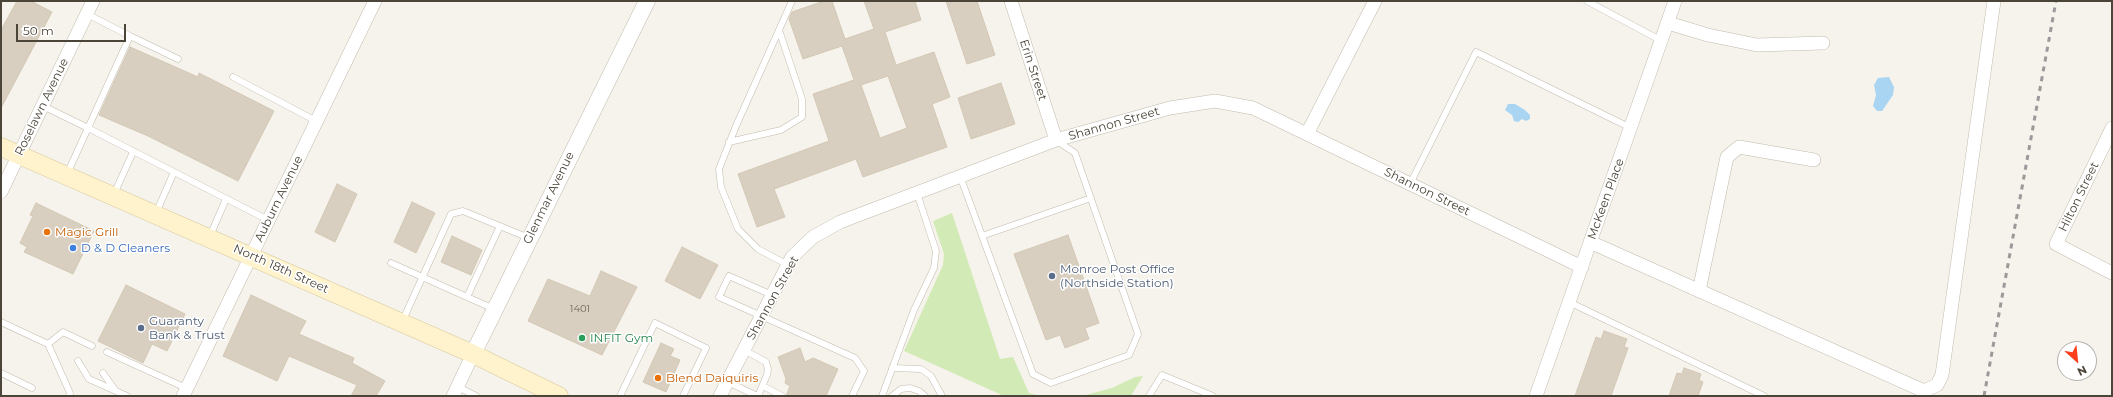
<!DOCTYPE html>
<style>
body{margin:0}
#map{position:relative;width:2113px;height:397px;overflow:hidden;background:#f6f3ec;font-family:Montserrat,sans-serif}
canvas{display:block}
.frame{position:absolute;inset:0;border:2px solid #4b4439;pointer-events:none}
.north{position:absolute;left:2057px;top:341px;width:40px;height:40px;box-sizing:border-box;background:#fff;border:1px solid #b7b4b0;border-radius:50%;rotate:153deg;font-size:11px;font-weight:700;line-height:16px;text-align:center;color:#4b4439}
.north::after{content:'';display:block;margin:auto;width:14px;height:18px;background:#fc3f1d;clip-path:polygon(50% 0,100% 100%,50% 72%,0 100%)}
.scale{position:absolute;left:16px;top:24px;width:110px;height:18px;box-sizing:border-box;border:2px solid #4b4439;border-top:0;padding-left:5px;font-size:12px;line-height:14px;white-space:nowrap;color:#4b4439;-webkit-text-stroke:3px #fff;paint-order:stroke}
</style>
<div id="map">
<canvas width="2113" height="397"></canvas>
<div class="frame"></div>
<div class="north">N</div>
<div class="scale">50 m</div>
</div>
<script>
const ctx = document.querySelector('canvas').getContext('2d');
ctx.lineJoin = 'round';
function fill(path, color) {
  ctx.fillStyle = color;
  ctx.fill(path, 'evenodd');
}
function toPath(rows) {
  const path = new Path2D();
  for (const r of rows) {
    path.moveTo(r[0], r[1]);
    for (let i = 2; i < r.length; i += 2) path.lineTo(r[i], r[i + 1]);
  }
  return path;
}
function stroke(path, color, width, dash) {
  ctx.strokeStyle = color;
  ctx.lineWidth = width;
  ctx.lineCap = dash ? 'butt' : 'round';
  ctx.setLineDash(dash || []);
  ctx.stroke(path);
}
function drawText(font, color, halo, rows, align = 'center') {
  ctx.font = font + ' Montserrat,sans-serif';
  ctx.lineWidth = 3;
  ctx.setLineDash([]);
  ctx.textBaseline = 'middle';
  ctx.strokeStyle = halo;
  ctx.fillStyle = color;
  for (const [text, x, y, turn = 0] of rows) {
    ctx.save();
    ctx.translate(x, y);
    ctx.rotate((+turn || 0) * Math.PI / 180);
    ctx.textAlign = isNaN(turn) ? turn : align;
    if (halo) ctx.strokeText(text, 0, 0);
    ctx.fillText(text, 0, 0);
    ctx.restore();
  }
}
const green = toPath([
 [952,213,1000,359,1013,357,1029,393,1040,396,1004,396,904,351,943,265,944,254,933,221],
 [1143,376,1131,396,1082,396,1112,388,1135,377]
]);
const water = toPath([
 [1889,77,1894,87,1893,95,1882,111,1877,111,1873,106,1876,95,1874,85,1878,78],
 [1508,104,1515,104,1525,110,1530,115,1530,119,1526,121,1522,119,1518,122,1514,121,1512,115,1505,110]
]);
const building = toPath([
 [17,1,31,1,52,12,1,108,1,30,17,1],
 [824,1,832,1,845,39,874,29,864,1,915,1,921,20,885,32,896,65,934,52,950,97,932,104,947,147,863,177,856,159,774,189,785,217,757,227,738,174,829,141,813,94,854,80,842,46,803,59,789,19,792,12,824,1],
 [888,76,907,128,880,138,861,85,888,76],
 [946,1,977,1,995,55,967,64,946,1],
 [130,47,198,77,199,73,274,111,238,181,148,136,99,115,130,47],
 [1001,83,1015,124,971,139,958,98,1001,83],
 [337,184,357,194,335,242,315,232,337,184],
 [412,202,435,213,416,253,394,242,412,202],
 [36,203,94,231,73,274,24,252,27,247,20,243,33,216,30,215,36,203],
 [1068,235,1099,323,1085,328,1089,339,1065,348,1060,335,1046,340,1014,254,1068,235],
 [452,236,482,250,471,275,441,262,452,236],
 [682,247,718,265,700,299,665,281,682,247],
 [601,271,637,287,602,355,528,321,548,279,590,296,601,271],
 [126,285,185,314,167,351,152,344,143,363,98,341,126,285],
 [251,295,306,321,299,334,354,358,352,363,385,381,376,396,351,396,357,385,289,356,277,381,223,356,251,295],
 [1604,331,1627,339,1624,347,1628,348,1611,396,1575,396,1596,337,1601,339,1604,331],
 [661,343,674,349,670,356,680,360,666,392,643,382,661,343],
 [800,348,805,362,813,358,838,369,826,396,786,396,790,386,785,383,786,379,778,357,800,348],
 [1684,368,1701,374,1699,380,1703,382,1698,396,1669,396,1677,373,1682,374,1684,368]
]);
const service = toPath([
 [1587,1,1662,41],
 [87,14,130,36,88,128,268,220],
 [130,36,178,59],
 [233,77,316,121],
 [43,106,88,128,67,174],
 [729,142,781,130,802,117,802,99,779,30],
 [960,176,1033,374,1051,383,1129,355,1138,334,1075,153,1057,141],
 [1410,184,1476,52,1631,128],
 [114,194,133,152],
 [156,213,174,172],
 [210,236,226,199],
 [982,236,1091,198],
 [391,263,467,297],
 [788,265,758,249,738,229,721,187,719,169,736,126,792,1],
 [772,295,729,276,719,297,855,358,864,371,852,396],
 [1569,302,1764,396],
 [494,309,467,297,500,226],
 [1,322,48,344,70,393,69,396],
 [402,322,451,214,463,211,529,238],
 [48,344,63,332,92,346],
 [744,350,766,362,768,369,767,375,758,396],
 [107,352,186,388],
 [78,361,89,379,127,396],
 [892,368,921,369,931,376,942,396],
 [1,373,32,388],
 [103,373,115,390],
 [728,382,757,396],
 [763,386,782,396],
 [458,387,476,396],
 [620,396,655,323,706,348,683,396],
 [882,396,914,310,934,268,936,251,917,193],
 [892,396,901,389,910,388,919,391,925,396],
 [1149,396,1162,375,1213,396]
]);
const minor = toPath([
 [1011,1,1056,140],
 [1668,23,1708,35,1757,45,1823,43],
 [2112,128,2056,244,2112,273],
 [1307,134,1375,1],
 [1,192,93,1],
 [1590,242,1924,391,1937,385,1942,375,1994,1],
 [1699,291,1727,157,1739,147,1814,160],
 [183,396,375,1],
 [453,396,473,354],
 [720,396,792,257,813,237,840,222,1056,140,1170,108,1215,101,1253,108,1582,267],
 [1536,396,1675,1]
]);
const tertiary = toPath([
 [473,354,647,1]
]);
const secondary = toPath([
 [1,147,473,354,559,396]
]);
const rail = toPath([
 [1984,396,2056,1]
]);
const markers = [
 [47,232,4,"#e8710a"],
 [73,248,4,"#3f7fe0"],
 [1052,276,4,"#5c6f8a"],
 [141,328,4,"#5c6f8a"],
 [582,338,4,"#2e9e5b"],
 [658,378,4,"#e8710a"]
];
const numberNames = [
 ["1401",580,309]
];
const streetNames = [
 ["Erin Street",1033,70,72],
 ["Roselawn Avenue",42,107,-64],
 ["Shannon Street",1114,124,-16],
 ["Shannon Street",1427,192,26],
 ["Hilton Street",2079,197,-64],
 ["Glenmar Avenue",549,198,-64],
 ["Auburn Avenue",279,199,-64],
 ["McKeen Place",1606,199,-70],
 ["North 18th Street",281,269,24],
 ["Shannon Street",773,298,-61]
];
const foodNames = [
 ["Magic Grill",55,232],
 ["Blend Daiquiris",666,378]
];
const shopNames = [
 ["D & D Cleaners",81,248]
];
const serviceNames = [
 ["Monroe Post Office",1060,269],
 ["(Northside Station)",1060,283],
 ["Guaranty",149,321],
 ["Bank & Trust",149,335]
];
const leisureNames = [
 ["INFIT Gym",590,338]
];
fill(green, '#d2eab5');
fill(water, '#a9d4f2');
fill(building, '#d8cfc1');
stroke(building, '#d3c7b4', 1);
stroke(service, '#c2bbae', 7);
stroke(minor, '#c2bbae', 14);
stroke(tertiary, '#c2bbae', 17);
stroke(secondary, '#d6c79b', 19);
stroke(service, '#fff', 6);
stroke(minor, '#fff', 13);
stroke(tertiary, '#fff', 16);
stroke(secondary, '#fff3cd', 18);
stroke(rail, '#9a9a9a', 3, [5, 5]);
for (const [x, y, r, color] of markers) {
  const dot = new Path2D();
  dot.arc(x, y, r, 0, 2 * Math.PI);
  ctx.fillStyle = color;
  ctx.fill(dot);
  stroke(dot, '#fff', 1.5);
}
drawText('10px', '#6e675b', null, numberNames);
drawText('12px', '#4b4439', '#fff', streetNames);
drawText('12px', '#c56008', '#fff', foodNames, 'left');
drawText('12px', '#366cbe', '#fff', shopNames, 'left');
drawText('12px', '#4e5e75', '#fff', serviceNames, 'left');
drawText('12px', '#27864d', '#fff', leisureNames, 'left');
</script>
